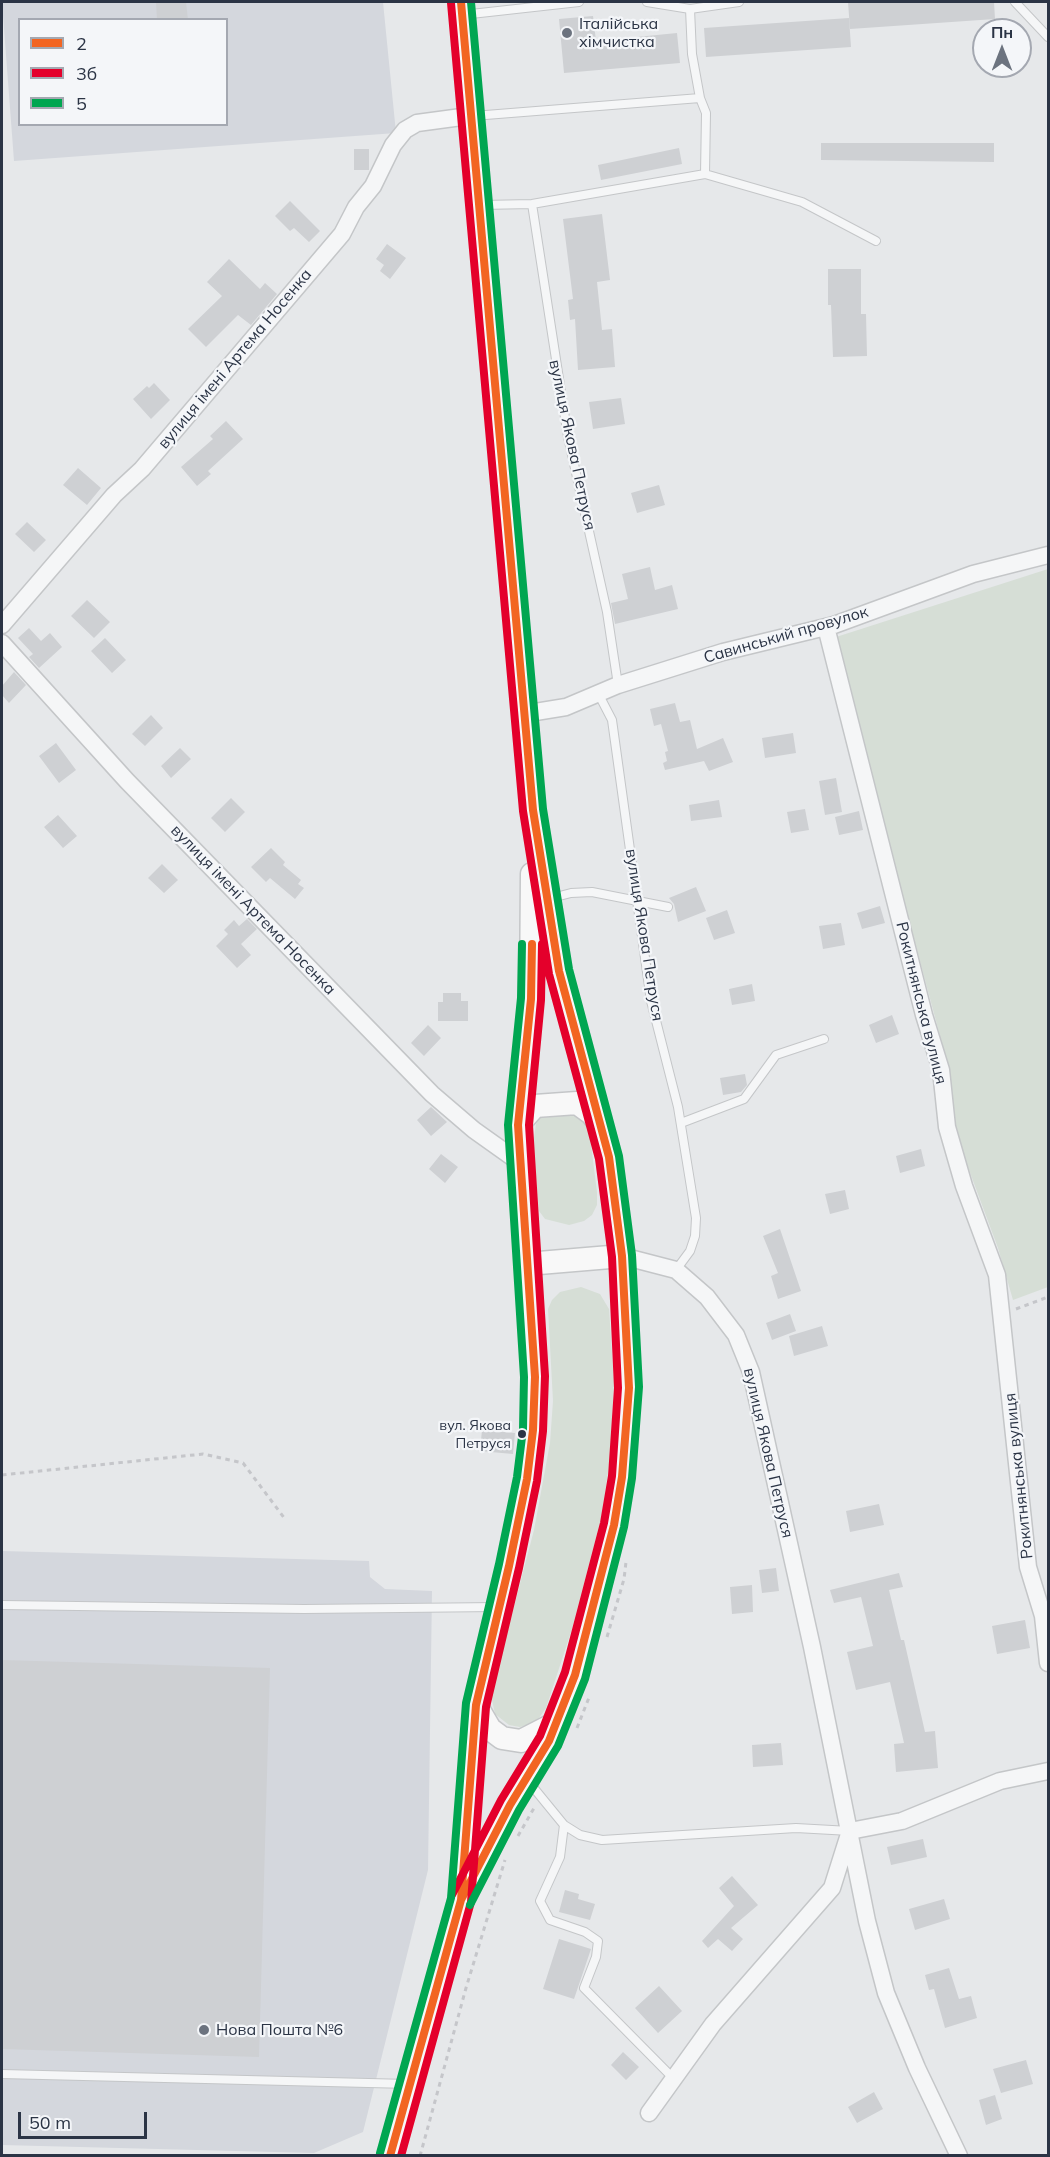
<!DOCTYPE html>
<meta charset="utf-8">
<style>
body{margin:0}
#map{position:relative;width:1050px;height:2157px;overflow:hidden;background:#e6e8ea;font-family:Mulish,sans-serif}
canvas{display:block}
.frame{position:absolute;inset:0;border:3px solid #2b3445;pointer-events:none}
.legend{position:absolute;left:18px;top:18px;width:210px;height:108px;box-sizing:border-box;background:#f4f6f9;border:2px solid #a4a8b1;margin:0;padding:8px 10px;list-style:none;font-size:18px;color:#2b3445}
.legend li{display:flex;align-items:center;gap:12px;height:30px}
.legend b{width:30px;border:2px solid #a4a8b1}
.north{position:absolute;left:972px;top:18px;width:60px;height:60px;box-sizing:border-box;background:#f4f6f9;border:2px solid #a4a8b1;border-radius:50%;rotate:0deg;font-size:16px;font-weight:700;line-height:24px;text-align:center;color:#2b3445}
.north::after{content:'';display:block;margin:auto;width:21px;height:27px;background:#6c737f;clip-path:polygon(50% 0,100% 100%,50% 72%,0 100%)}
.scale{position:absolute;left:18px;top:2112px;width:129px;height:27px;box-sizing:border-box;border:3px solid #2b3445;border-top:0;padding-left:8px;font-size:18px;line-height:21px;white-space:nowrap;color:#2b3445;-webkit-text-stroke:4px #f4f6f9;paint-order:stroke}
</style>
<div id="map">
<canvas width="1050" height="2157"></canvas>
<div class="frame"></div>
<ul class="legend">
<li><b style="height:8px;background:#f26522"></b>2</li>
<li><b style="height:8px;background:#e4002b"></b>3б</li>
<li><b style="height:8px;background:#00a651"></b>5</li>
</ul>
<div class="north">Пн</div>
<div class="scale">50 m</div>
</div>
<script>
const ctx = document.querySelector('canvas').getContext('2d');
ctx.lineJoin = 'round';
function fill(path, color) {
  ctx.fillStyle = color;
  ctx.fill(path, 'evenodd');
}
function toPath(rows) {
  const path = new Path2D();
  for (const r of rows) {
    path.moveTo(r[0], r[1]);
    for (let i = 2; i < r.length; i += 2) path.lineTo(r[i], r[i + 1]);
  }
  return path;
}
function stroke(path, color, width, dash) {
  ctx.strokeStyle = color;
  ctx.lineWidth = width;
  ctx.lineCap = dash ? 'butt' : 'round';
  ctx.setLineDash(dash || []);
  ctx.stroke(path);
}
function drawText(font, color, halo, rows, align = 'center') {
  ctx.font = font + ' Mulish,sans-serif';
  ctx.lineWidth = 4.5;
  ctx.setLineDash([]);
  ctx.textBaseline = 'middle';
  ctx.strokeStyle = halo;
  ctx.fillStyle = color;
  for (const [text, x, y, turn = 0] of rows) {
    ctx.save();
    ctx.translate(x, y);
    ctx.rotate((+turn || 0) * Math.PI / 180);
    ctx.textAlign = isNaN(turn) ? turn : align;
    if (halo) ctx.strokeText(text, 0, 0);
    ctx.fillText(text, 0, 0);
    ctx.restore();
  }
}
const built = toPath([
 [2,2,383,2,396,133,14,161],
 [20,20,226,20,226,124,20,124],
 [2,1551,369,1561,370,1577,385,1589,432,1591,428,1870,363,2132,314,2153,2,2145]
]);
const green = toPath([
 [1048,569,1048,1287,1013,1300,998,1248,952,1124,946,1058,833,638],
 [568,1108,587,1124,589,1129,597,1192,597,1205,592,1215,584,1221,569,1225,545,1219,539,1211,533,1144,536,1124,541,1116],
 [581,1287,600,1294,609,1309,614,1382,610,1458,602,1515,572,1629,546,1708,539,1718,530,1724,520,1727,509,1725,495,1714,491,1695,534,1530,550,1443,553,1401,548,1309,552,1300,560,1292]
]);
const building = toPath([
 [156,2,186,2,188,20,157,20],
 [848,2,994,2,995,19,850,29],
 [593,16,596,41,677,33,680,63,564,73,559,19],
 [849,18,851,47,706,57,704,28],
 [821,143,994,143,994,162,821,160],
 [679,148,682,164,601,180,598,165],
 [354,149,369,149,369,170,354,170],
 [290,201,320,231,309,242,294,228,290,231,275,216],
 [602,214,610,280,597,282,602,330,612,329,615,367,578,370,575,319,570,320,568,300,573,299,563,219],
 [387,244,406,258,390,279,380,271,384,265,376,259],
 [229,259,260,289,265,283,277,294,251,325,238,315,206,347,188,329,222,296,207,282],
 [828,269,861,269,861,314,866,314,867,356,833,357,831,305,828,305],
 [154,383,170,400,151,419,133,399,147,386,149,388],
 [621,398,625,424,593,429,589,402],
 [226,421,243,439,208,471,211,474,197,486,181,467,213,439,210,436],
 [78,468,101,488,87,505,63,485],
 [659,485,665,505,637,513,631,493],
 [27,522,46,540,34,552,15,534],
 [650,567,655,590,672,585,678,609,615,624,611,603,628,599,622,574],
 [87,600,110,622,94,638,71,616],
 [29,628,41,641,50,633,62,647,39,668,29,657,33,654,18,638],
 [105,638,126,660,112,673,91,651],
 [14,672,26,685,9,703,2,695,2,686],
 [675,703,680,722,690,720,697,749,723,738,733,762,709,771,704,761,665,770,663,763,667,761,665,752,668,751,661,724,654,726,650,709],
 [151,715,163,728,145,746,132,734],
 [793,733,796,753,765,758,762,738],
 [56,743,76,770,59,783,39,756],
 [180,748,191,759,171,778,161,766],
 [836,778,842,812,825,815,819,781],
 [231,798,245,812,225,832,211,818],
 [719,800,722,817,691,821,689,805],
 [805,809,809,830,791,833,787,812],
 [859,811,863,830,839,835,835,817],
 [58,815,77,836,63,848,44,827],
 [271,848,285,862,283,865,301,880,298,884,304,888,295,899,270,878,266,882,251,867],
 [162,864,178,880,164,893,148,878],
 [696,887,706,911,678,922,674,904,669,898],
 [880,906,885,923,862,929,857,913],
 [727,910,735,933,714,940,706,918],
 [247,919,257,929,241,944,251,955,237,968,216,946,228,934,224,930,234,920,239,926],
 [841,923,845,945,823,949,819,926],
 [752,984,755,1001,732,1005,729,989],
 [443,993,461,993,461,1001,468,1001,468,1021,438,1021,438,1002,443,1002],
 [892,1015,899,1034,876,1043,869,1025],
 [428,1025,441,1038,424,1056,411,1043],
 [745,1074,747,1085,741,1092,723,1095,720,1078],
 [431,1107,447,1122,431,1136,417,1120],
 [921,1149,925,1166,900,1173,896,1156],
 [441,1154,458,1167,445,1183,429,1169],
 [845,1190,849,1209,830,1214,825,1194],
 [780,1229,801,1291,778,1299,771,1276,778,1273,763,1236],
 [790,1314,796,1331,772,1340,766,1323],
 [822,1326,828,1346,794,1356,789,1336],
 [482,1430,515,1433,513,1454,480,1451],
 [879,1504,884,1525,850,1532,846,1511],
 [776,1568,779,1591,762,1593,759,1570],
 [899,1573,903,1587,889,1590,901,1640,904,1640,925,1732,935,1731,938,1768,896,1772,894,1744,904,1743,890,1682,856,1690,847,1652,873,1646,861,1597,834,1603,830,1590],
 [752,1585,753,1612,732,1614,730,1587],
 [1025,1620,1030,1648,997,1654,992,1626],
 [2,1660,270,1668,259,2057,2,2049],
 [781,1743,783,1765,753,1767,752,1745],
 [923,1839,927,1857,891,1865,887,1847],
 [732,1876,758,1905,731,1928,743,1939,732,1951,718,1939,708,1948,702,1941,734,1906,719,1888],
 [565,1890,579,1894,578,1899,595,1904,590,1920,559,1912],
 [944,1899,950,1919,915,1930,909,1909],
 [559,1939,591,1949,574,1999,543,1989],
 [949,1968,959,1999,971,1996,977,2018,945,2028,934,1989,929,1990,925,1975],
 [659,1986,682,2011,658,2033,635,2008],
 [623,2052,639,2067,626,2080,611,2065],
 [1026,2060,1033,2084,1001,2093,993,2069],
 [874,2092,883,2109,857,2123,848,2107],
 [995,2095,1002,2119,986,2125,979,2100]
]);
const path = toPath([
 [1016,1309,1048,1297],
 [2,1475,203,1454,243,1463,285,1519],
 [607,1637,624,1579,626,1562],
 [577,1728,590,1695],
 [518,1836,534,1808],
 [420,2156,466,1988,505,1860]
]);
const lane = toPath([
 [647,2,690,9,739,2],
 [1015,2,1048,37],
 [690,9,692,54,700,98],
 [462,15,579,2],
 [473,116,700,98,706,113,705,174,802,202,876,241],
 [532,204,568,437,607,612,618,685],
 [481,205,532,204,705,174],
 [599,695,612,720,651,1001,678,1107,696,1218,695,1236,690,1251,676,1270],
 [548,899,571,893,592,892,668,907],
 [681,1123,744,1099,776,1055,824,1039],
 [2,1605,304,1609,498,1607],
 [528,1781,564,1825,580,1835,602,1840,796,1828,850,1831],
 [564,1825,560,1857,540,1901,550,1920,585,1932,598,1941,596,1957,584,1988,674,2079],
 [2,2074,409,2084]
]);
const street = toPath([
 [2,625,114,495,142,469,342,234,356,207,373,186,393,145,405,130,417,123,469,116],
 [826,627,924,1015,941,1070,947,1127,964,1186,997,1275,1028,1567,1043,1616,1048,1663],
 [2,643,127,781,432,1094,474,1130,519,1162],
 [523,714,566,707,618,685,723,652,834,625,973,574,1048,555],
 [622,1256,676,1270,707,1297,736,1335,751,1372,812,1647,867,1921,886,1993,917,2068,959,2156],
 [649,2113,713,2024,832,1888,850,1831,902,1821,1000,1781,1048,1771]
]);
const secondary = toPath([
 [461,2,533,810,559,971,609,1157,622,1256,629,1388,622,1477,614,1525,575,1675,549,1741,510,1805,461,1900],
 [518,1125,535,1106,577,1103,592,1114,601,1126],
 [527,1264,622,1256],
 [476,1705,490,1729,502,1738,521,1741,558,1722],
 [390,2156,461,1900,476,1705,509,1566,527,1479,533,1430,535,1377,518,1125,531,999,532,874]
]);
const bus1 = toPath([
 [461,2,533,810,559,971,609,1157,622,1256,629,1388,622,1477,614,1525,575,1675,549,1741,510,1805,461,1900],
 [390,2156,461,1900,476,1705,509,1566,527,1479,533,1430,535,1377,518,1125,531,999,532,944]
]);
const bus2 = toPath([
 [451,3,523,811,549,974,599,1159,612,1257,618,1388,612,1476,604,1523,565,1672,540,1736,501,1800,452,1895],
 [401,2156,471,1902,486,1707,519,1568,537,1481,543,1431,545,1376,529,1125,541,1000,542,944]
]);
const bus3 = toPath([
 [470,1905,519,1810,558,1746,585,1679,624,1527,632,1478,639,1387,632,1255,619,1156,569,969,543,809,471,2],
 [380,2153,451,1898,466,1703,499,1564,517,1477,523,1429,524,1377,508,1125,521,998,522,944]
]);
const markers = [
 [567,33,6,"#6c737f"],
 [522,1434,5,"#2b3445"],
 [204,2030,6,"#6c737f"]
];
const busNames = [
 ["вул. Якова",511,1426],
 ["Петруся",511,1444]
];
const poiNames = [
 ["Італійська",579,24],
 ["хімчистка",579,42],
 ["Нова Пошта №6",216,2030]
];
const streetNames = [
 ["вулиця імені Артема Носенка",235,359,-50],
 ["вулиця Якова Петруся",572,445,78],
 ["Савинський провулок",786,635,-16],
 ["вулиця імені Артема Носенка",253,910,46],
 ["вулиця Якова Петруся",644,935,81],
 ["Рокитнянська вулиця",921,1003,76],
 ["вулиця Якова Петруся",768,1453,77],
 ["Рокитнянська вулиця",1019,1476,-96]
];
fill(built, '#d4d7dd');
fill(green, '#d6ded6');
fill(building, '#ced0d3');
stroke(lane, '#c4c6c8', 10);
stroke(street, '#c4c6c8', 19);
stroke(secondary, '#c4c6c8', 25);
stroke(path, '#c5c6ca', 3, [4.5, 4.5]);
stroke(lane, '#f5f6f7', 8);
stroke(street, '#f5f6f7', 16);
stroke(secondary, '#f8f8f8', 22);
stroke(bus1, '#f26522', 8);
stroke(bus2, '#e4002b', 8);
stroke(bus3, '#00a651', 8);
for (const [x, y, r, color] of markers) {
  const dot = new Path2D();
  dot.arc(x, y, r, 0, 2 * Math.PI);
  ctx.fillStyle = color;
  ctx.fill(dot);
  stroke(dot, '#f4f6f9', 2);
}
drawText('14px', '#2b3445', '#f4f6f9', busNames, 'right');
drawText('16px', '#2b3445', '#f4f6f9', poiNames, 'left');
drawText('16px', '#2b3445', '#f4f6f9', streetNames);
</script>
